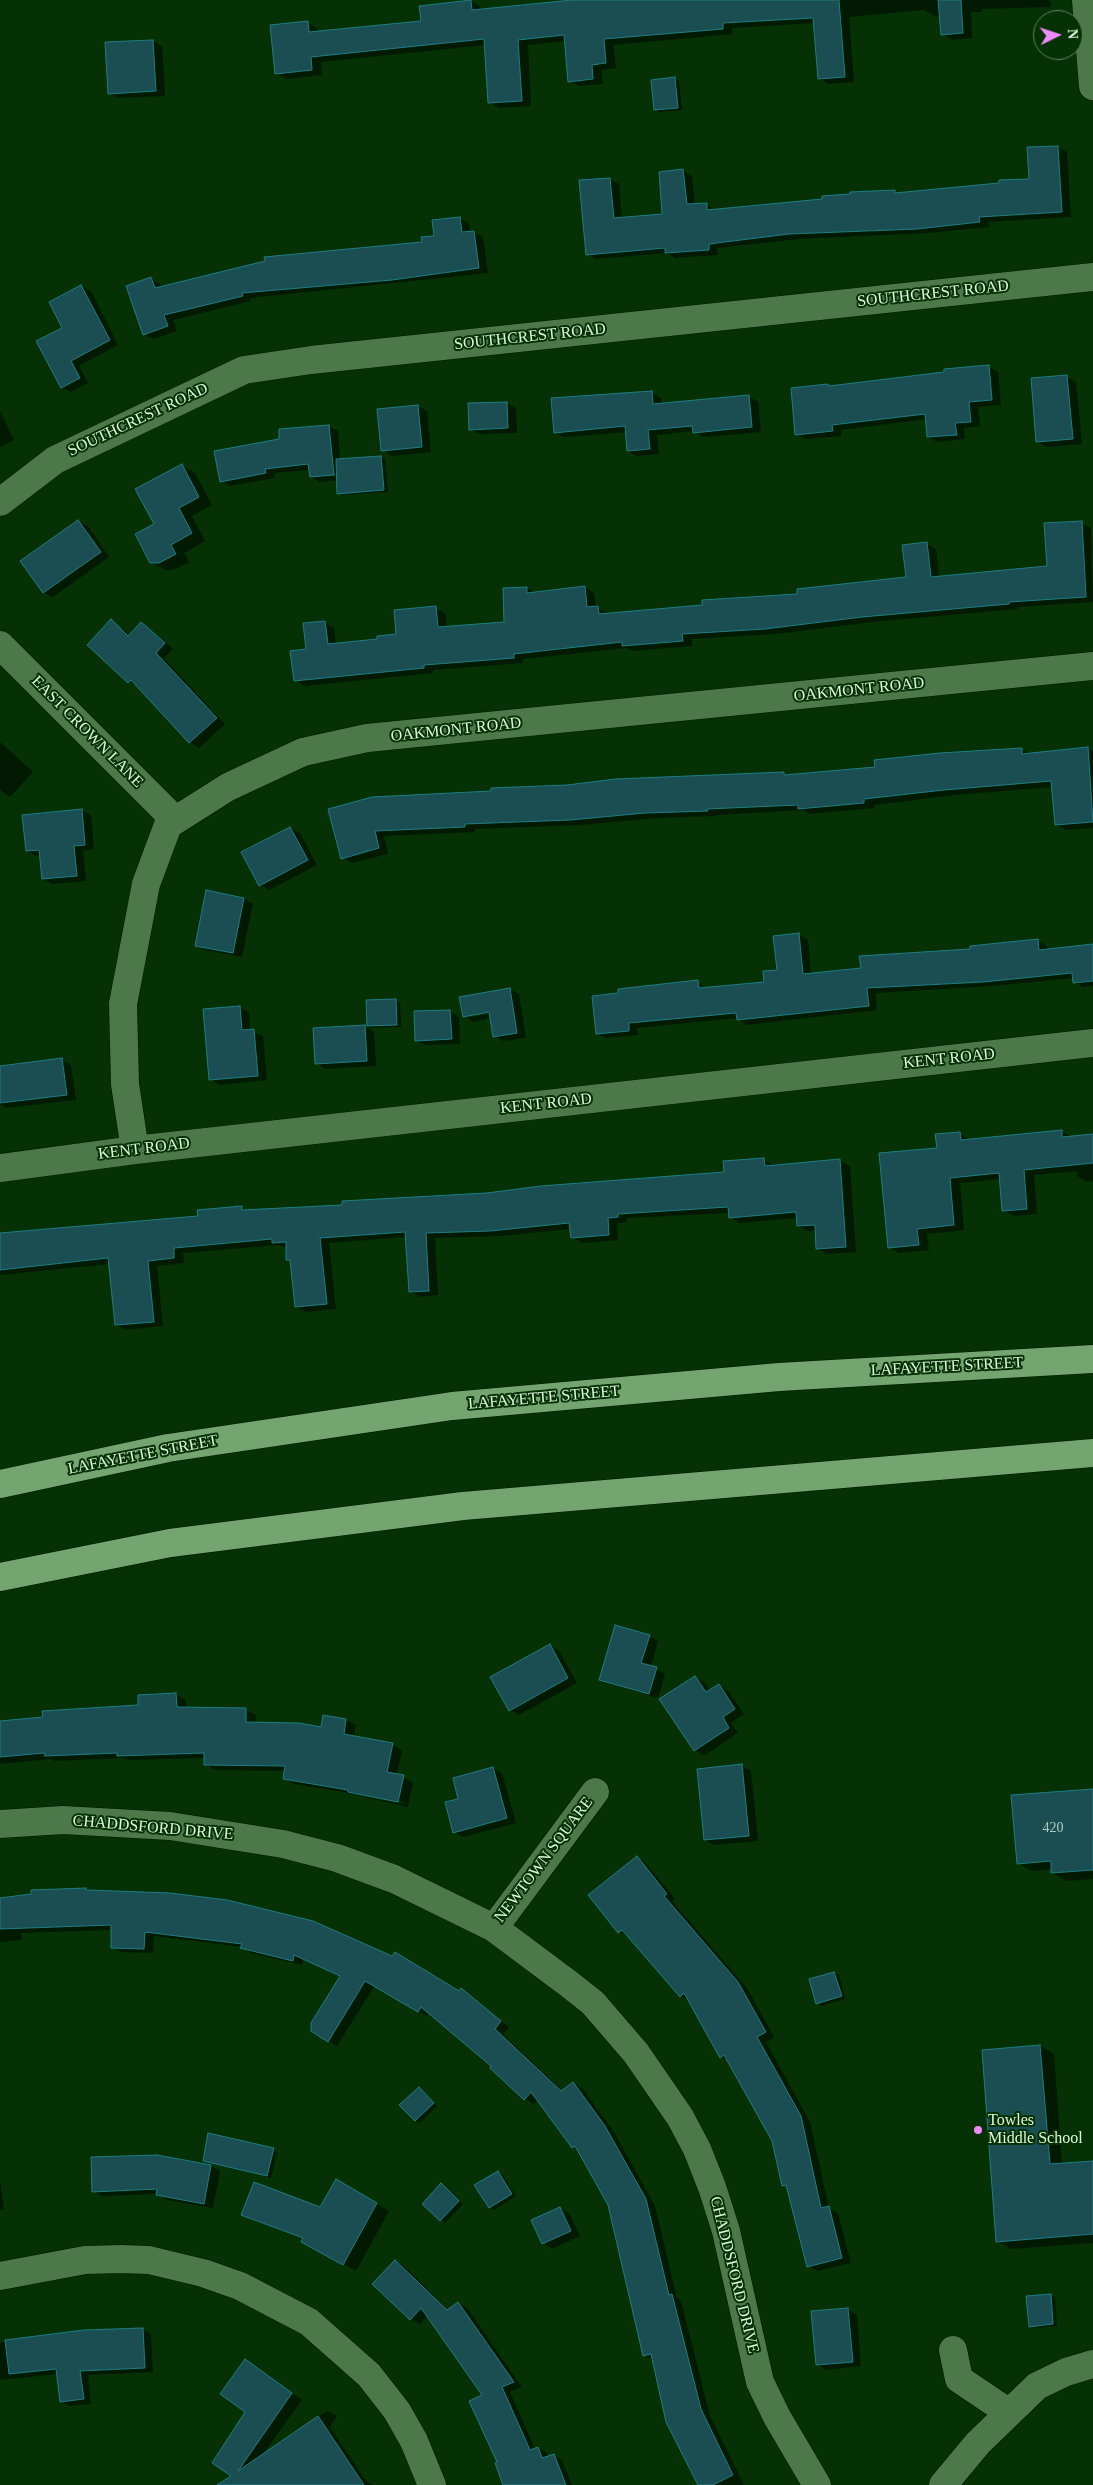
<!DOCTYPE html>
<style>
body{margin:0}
#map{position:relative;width:1093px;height:2485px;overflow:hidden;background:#063105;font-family:"Times New Roman",serif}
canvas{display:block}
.north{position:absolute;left:1033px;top:10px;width:50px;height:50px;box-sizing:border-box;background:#063105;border:1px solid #5c805b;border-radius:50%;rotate:86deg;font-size:14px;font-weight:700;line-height:20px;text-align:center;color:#def6dc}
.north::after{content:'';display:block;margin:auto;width:18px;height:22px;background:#ed8cfa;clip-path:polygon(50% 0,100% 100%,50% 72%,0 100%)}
</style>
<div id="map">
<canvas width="1093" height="2485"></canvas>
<div class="north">N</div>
</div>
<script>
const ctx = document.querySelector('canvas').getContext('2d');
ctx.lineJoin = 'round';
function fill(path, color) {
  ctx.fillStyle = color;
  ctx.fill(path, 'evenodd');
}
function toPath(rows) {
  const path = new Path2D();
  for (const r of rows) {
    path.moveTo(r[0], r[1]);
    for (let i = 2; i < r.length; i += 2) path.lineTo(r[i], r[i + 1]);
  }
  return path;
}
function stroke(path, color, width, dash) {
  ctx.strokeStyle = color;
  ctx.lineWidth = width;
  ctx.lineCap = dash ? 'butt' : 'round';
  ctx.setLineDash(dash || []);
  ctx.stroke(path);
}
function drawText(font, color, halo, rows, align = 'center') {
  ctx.font = font + ' "Times New Roman",serif';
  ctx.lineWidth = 4;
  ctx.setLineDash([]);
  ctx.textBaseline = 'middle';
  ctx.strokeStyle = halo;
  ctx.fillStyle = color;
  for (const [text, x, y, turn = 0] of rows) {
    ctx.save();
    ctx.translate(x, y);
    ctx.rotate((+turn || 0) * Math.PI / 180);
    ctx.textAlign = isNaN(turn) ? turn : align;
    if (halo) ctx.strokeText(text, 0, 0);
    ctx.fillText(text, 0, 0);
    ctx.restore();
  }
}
const shadow = toPath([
 [578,0,1050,0,1051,7,981,9,982,12,971,12,972,38,952,40,942,34,940,15,935,16,924,10,849,17,854,82,829,84,820,79,815,23,732,28,733,34,613,45,616,68,601,70,603,84,579,86,569,81,566,41,528,45,531,106,499,108,489,102,486,45,321,62,322,75,286,79,276,73,307,22,317,28,318,33,422,22,471,1,481,7,481,11],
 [153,41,162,46,165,96,118,98,109,93],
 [675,79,679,81,682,110,659,112,655,109],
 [1058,147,1067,152,1071,217,988,222,989,227,927,233,799,239,717,248,718,255,675,258,667,253,596,259,587,254,610,179,619,184,622,218,664,215,683,171,692,176,695,205,706,204,716,211,895,191,900,194,1030,180],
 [460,218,469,223,470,233,474,232,483,237,488,273,250,298,251,301,173,320,177,331,154,339,144,334,151,279,160,284,162,287,423,243],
 [81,286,91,291,118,345,79,366,88,383,71,392,61,387,64,329],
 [989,367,998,372,1001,405,978,407,980,426,964,428,965,439,937,442,928,437,927,419,841,430,841,436,806,439,796,434,828,385,831,387],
 [1067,377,1076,382,1082,444,1047,447,1037,442],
 [652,393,661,398,661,405,748,396,758,402,761,432,703,437,694,431,657,435,659,454,637,456,628,451,627,432,564,437,555,432],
 [507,403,516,408,517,433,479,434,470,429],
 [418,406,427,411,431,452,392,456,383,450],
 [0,411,14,440,0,447],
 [328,426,338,431,340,460,381,457,385,459,388,492,343,495,338,493,338,480,320,482,311,477,310,470,274,473,275,478,230,486,221,481,281,440],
 [329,471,338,476,338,479,328,473],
 [182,465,195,473,212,505,192,516,205,541,184,553,189,562,173,570,165,570,151,562,155,524],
 [78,521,88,526,109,557,53,597,43,592],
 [1081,523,1091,528,1093,602,1018,607,1018,609,872,622,776,634,692,639,692,646,633,651,626,648,523,659,523,663,433,670,433,673,305,686,295,680,307,650,325,622,334,628,336,645,379,640,398,635,436,608,445,613,447,627,506,623,526,588,536,593,585,587,594,593,596,607,607,613,607,615,799,595,907,579,926,543,936,549,939,577,1048,568],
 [111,620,130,635,142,623,173,649,164,658,225,724,199,748,190,742,139,686,129,682],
 [0,742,33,772,10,797,0,790],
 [1088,748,1093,751,1093,828,1066,830,1057,825,1053,787,955,795,874,805,874,808,809,814,804,810,717,815,717,816,656,818,581,825,475,829,475,832,384,836,388,854,352,863,342,858,329,809,876,768,1021,749,1031,754],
 [82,810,91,816,94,849,83,851,86,881,52,884,43,879,41,856,36,856,27,851],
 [290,828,300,833,317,865,269,890,260,885],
 [244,899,253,904,242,957,205,950,196,945],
 [799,935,808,940,811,974,862,969,1038,941,1047,946,1047,950,1093,945,1093,986,1083,987,1074,982,1073,978,993,986,876,993,877,1010,747,1025,738,1018,637,1028,638,1035,606,1038,597,1033,698,982,707,989,766,983,778,971],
 [509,989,519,994,526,1038,503,1041,494,1036,491,1018,473,1022,464,1016],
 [495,1010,495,1013,470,1017,470,1014],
 [396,1000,400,1003,401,1027,368,1028,367,1002],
 [240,1007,249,1012,250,1031,263,1036,267,1080,220,1085,210,1079],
 [450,1011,459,1017,460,1044,425,1045,416,1040],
 [365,1026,374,1032,376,1066,326,1069,316,1063],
 [62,1060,71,1065,76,1100,6,1108,0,1104,0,1067],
 [1061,1131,1072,1137,1093,1135,1093,1181,1087,1182,1077,1176,1077,1171,1034,1175,1037,1214,1014,1216,1004,1210,1001,1179,960,1183,964,1230,927,1234,929,1250,899,1253,889,1247,938,1149,959,1133,970,1140],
 [764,1159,773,1166,840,1161,850,1166,856,1252,827,1254,817,1248,816,1231,808,1231,798,1226,798,1218,739,1223,730,1217,729,1213,627,1218,627,1222,617,1223,618,1240,582,1243,572,1237,571,1229,501,1236,435,1238,438,1295,420,1297,410,1291,407,1237,329,1243,336,1309,305,1312,296,1306,291,1262,288,1259,287,1247,278,1245,183,1253,184,1263,157,1266,163,1326,125,1330,116,1324,110,1264,0,1275,0,1235,199,1217,241,1207,248,1211,344,1206,726,1174],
 [649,1636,658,1641,651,1667,665,1674,658,1698,610,1684,601,1679],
 [550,1645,559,1651,577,1683,519,1715,510,1710],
 [695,1677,704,1682,710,1691,719,1685,728,1691,744,1714,731,1723,738,1733,704,1756,695,1750],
 [176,1695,186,1700,186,1708,246,1710,256,1715,256,1723,322,1728,324,1716,346,1720,356,1725,354,1737,392,1744,402,1750,397,1775,413,1782,408,1807,355,1795,404,1804,405,1802,294,1784,284,1778,286,1771,215,1770,205,1764,205,1758,128,1760,123,1758,55,1761,51,1759,0,1764,0,1722,139,1706],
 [742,1766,751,1771,758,1841,714,1845,705,1840],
 [493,1768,502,1773,516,1823,463,1837,454,1832,460,1800],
 [1093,1790,1093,1879,1067,1881,1053,1873,1052,1869,1032,1871,1018,1863],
 [637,1857,646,1863,675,1899,672,1901,747,1988,774,2037,766,2042,810,2122,829,2208,838,2213,851,2263,818,2271,809,2266,788,2188,783,2185,773,2140,729,2061,721,2057,690,2001,680,1996,629,1936,619,1932],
 [85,1889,459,1992,461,1989,509,2027,503,2034,563,2091,574,2084,583,2089,614,2132,655,2206,677,2298,681,2301,710,2416,744,2485,699,2485,654,2361,644,2355,609,2205,579,2151,573,2147,538,2100,534,2104,525,2099,493,2066,429,2013,427,2016,375,1985,337,2046,328,2041,341,1977,303,1959,302,1965,251,1953,242,1947,154,1936,153,1953,121,1952,112,1947,112,1930,21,1933,22,1940,0,1942,0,1899],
 [834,1973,839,1975,845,1999,821,2006,817,2003,810,1980],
 [1040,2046,1054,2054,1062,2165,1093,2162,1093,2243,1011,2249,998,2241],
 [419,2088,437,2106,420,2123,415,2120],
 [273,2149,277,2152,271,2178,204,2160],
 [211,2166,220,2171,213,2208,167,2200,157,2194,103,2196,93,2191],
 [498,2172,503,2175,516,2196,494,2210,490,2208],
 [0,2179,4,2210,0,2210],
 [336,2181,389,2211,356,2271,303,2241,304,2239,255,2221,243,2214,321,2209],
 [445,2187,463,2204,445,2223,423,2203],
 [560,2208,569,2213,580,2236,552,2249,543,2243],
 [395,2261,404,2266,449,2310,458,2303,467,2308,522,2387,510,2392,535,2449,538,2448,547,2453,548,2457,553,2455,562,2460,572,2485,504,2485,484,2395,428,2315,420,2324,411,2319],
 [1051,2295,1055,2298,1057,2326,1034,2328,1030,2326],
 [848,2309,857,2315,861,2366,826,2370,817,2364],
 [143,2329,151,2334,153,2372,88,2375,91,2404,70,2406,61,2401,58,2374,0,2380,0,2343,84,2332],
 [255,2367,302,2400,263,2454,327,2411,337,2416,330,2427,367,2482,373,2485,243,2485,244,2483,213,2462,247,2412]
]);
const building = toPath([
 [471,0,472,10,572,0,839,0,845,77,818,79,813,18,723,23,723,29,604,39,606,63,592,65,593,79,568,82,564,35,518,40,522,101,488,103,484,39,311,57,312,70,275,74,270,25,308,21,309,32,421,21,419,6,471,0],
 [938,0,961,0,963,33,941,35,938,0],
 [153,40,156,91,108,94,105,42,153,40],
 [675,77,678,108,654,110,651,80,675,77],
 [1058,146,1062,212,979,217,980,222,917,229,789,234,709,244,709,250,665,253,665,248,586,255,579,180,610,178,614,218,662,214,659,172,683,169,687,204,707,203,707,210,822,199,822,196,850,194,850,192,895,190,895,193,999,183,999,180,1029,179,1027,147,1058,146],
 [460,217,462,232,474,231,479,268,392,280,242,293,243,296,164,315,168,326,143,335,126,286,151,277,155,288,265,261,264,257,422,242,421,237,434,236,432,220,460,217],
 [81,285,110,340,71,361,80,378,61,388,36,341,62,328,49,302,81,285],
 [989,365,992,400,969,402,971,422,955,423,957,435,927,437,925,414,832,425,833,431,795,435,791,388,828,384,829,386,944,372,944,369,989,365],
 [1067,375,1073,439,1036,442,1031,378,1067,375],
 [652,391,653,404,749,395,752,427,693,433,692,426,648,430,650,449,627,451,625,426,554,433,551,398,652,391],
 [507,402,508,428,469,430,468,403,507,402],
 [418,405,422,447,381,451,377,409,418,405],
 [329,425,334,475,310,477,308,464,265,469,266,473,220,482,214,451,279,439,279,429,329,425],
 [381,456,384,490,337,494,336,459,381,456],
 [182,464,199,497,179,508,192,533,171,545,176,554,159,563,150,563,135,534,154,524,135,489,182,464],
 [78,520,101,552,43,593,20,561,78,520],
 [1082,521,1086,597,1009,602,1009,604,862,617,765,629,682,634,683,641,622,646,622,642,514,654,514,658,424,665,424,668,294,681,290,651,306,649,303,623,325,621,328,644,377,639,377,636,396,634,394,610,436,606,438,627,504,622,503,588,527,587,527,593,585,586,587,607,598,606,599,614,702,605,702,600,797,594,797,589,906,577,902,545,927,542,931,577,1047,566,1044,523,1082,521],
 [111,619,128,636,141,622,165,643,156,653,217,718,189,743,131,680,128,683,87,645,111,619],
 [1088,747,1093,822,1055,825,1051,781,944,790,864,799,864,803,798,809,798,805,707,809,708,811,645,813,570,820,465,824,465,827,375,831,379,848,341,859,328,809,372,797,491,791,491,788,567,785,616,779,784,772,784,775,875,767,874,760,940,753,1022,748,1022,754,1088,747],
 [82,809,85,845,74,846,77,876,42,879,39,850,26,851,22,815,82,809],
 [290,827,308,860,259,886,241,852,290,827],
 [206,890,244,898,233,953,195,946,206,890],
 [799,933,803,974,861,968,859,956,970,949,970,946,1038,939,1039,950,1093,944,1093,981,1073,983,1072,973,983,982,867,988,869,1006,737,1020,736,1013,629,1023,629,1031,596,1034,592,996,618,993,618,989,698,980,699,988,764,982,763,971,777,970,773,936,799,933],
 [510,988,517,1033,493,1037,489,1012,463,1017,459,997,510,988],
 [396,999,397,1025,367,1026,366,1000,396,999],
 [240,1006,242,1030,254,1029,258,1076,209,1080,203,1009,240,1006],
 [450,1010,452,1039,415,1041,414,1011,450,1010],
 [365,1025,367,1061,315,1064,313,1028,365,1025],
 [62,1058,67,1095,0,1103,0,1066,62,1058],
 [1062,1130,1062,1137,1093,1134,1093,1163,1024,1170,1027,1209,1002,1211,999,1173,950,1178,954,1225,917,1229,919,1245,888,1248,879,1153,937,1148,935,1134,960,1132,961,1140,1062,1130],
 [764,1158,765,1166,840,1159,846,1247,816,1249,815,1225,797,1226,796,1212,729,1218,728,1207,618,1214,618,1217,608,1218,609,1235,571,1238,569,1223,490,1231,426,1233,429,1291,409,1292,405,1232,320,1238,327,1304,295,1307,290,1260,286,1260,286,1242,272,1243,272,1239,174,1248,174,1258,148,1261,154,1322,115,1325,108,1258,0,1270,0,1233,198,1216,197,1210,242,1206,242,1210,342,1205,342,1201,487,1193,541,1186,724,1172,723,1161,764,1158],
 [615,1625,650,1635,641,1663,657,1667,649,1694,599,1680,615,1625],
 [550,1644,568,1678,509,1711,490,1677,550,1644],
 [695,1676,706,1692,719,1684,735,1709,723,1717,729,1728,694,1751,659,1699,695,1676],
 [176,1693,177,1707,246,1708,246,1722,299,1723,321,1727,323,1715,346,1719,344,1734,393,1743,387,1772,404,1775,398,1802,348,1792,348,1790,283,1779,285,1766,204,1765,204,1753,117,1756,117,1753,45,1756,44,1753,0,1757,0,1721,43,1717,42,1711,138,1705,138,1695,176,1693],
 [742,1764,749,1836,704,1840,697,1769,742,1764],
 [493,1767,507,1818,453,1833,445,1802,458,1799,453,1778,493,1767],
 [1093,1789,1093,1870,1051,1873,1051,1861,1017,1864,1011,1795,1093,1789],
 [637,1856,667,1894,664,1896,738,1982,766,2032,757,2037,801,2116,821,2208,829,2206,842,2258,807,2267,786,2185,782,2186,772,2141,724,2055,720,2058,684,1993,680,1997,622,1930,618,1933,588,1895,637,1856],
 [86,1888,86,1890,170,1893,227,1900,313,1921,392,1956,395,1952,459,1991,461,1988,501,2021,495,2029,561,2091,573,2082,605,2126,646,2199,669,2295,672,2294,701,2409,733,2475,713,2485,698,2485,666,2422,651,2354,643,2356,608,2205,575,2146,572,2148,531,2092,524,2100,490,2068,491,2066,421,2007,418,2012,365,1981,328,2042,311,2031,311,2023,340,1976,294,1955,293,1961,240,1948,242,1944,145,1932,144,1949,111,1948,111,1925,0,1929,0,1898,31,1894,31,1890,86,1888],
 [834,1972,842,1996,816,2004,809,1979,834,1972],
 [1040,2045,1050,2164,1093,2161,1093,2234,996,2242,982,2050,1040,2045],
 [419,2087,434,2103,415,2121,399,2105,419,2087],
 [208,2133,274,2148,267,2176,203,2161,208,2133],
 [157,2155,211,2165,204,2204,156,2195,157,2189,92,2192,91,2157,157,2155],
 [498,2171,512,2194,489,2208,474,2185,498,2171],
 [336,2179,377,2203,343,2265,301,2242,303,2238,241,2215,254,2182,320,2207,336,2179],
 [441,2183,459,2201,440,2221,422,2204,441,2183],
 [560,2207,571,2231,542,2244,531,2220,560,2207],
 [395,2260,447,2310,458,2302,514,2382,502,2387,530,2450,538,2447,542,2458,554,2454,566,2485,503,2485,495,2463,497,2462,469,2401,482,2395,421,2308,410,2320,372,2284,395,2260],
 [1051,2294,1053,2324,1029,2327,1026,2296,1051,2294],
 [848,2308,853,2362,816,2365,811,2311,848,2308],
 [143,2328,145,2368,80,2371,84,2399,60,2402,56,2369,9,2374,5,2340,84,2330,143,2328],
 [245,2359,292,2393,238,2471,318,2416,364,2485,217,2485,231,2476,212,2463,245,2412,220,2394,245,2359]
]);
const minor = toPath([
 [1086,0,1093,86],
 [0,502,55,460,244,370,311,360,1093,277],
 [0,645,175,820],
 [135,1150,125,1084,123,1004,146,884,168,825,228,787,303,752,367,738,1093,666],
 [0,1168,135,1150,1093,1043],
 [0,1824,63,1820,170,1826,283,1844,337,1858,394,1879,494,1928,569,1984,593,2003,636,2053,680,2117,697,2149,712,2187,726,2231,760,2382,777,2417,817,2485],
 [494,1928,595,1792],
 [0,2276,85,2260,121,2259,149,2260,203,2273,240,2286,309,2322,369,2375,397,2411,414,2441,432,2485],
 [953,2350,959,2379,1008,2412],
 [943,2485,978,2443,1037,2386,1066,2372,1093,2364]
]);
const highway = toPath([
 [0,1484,168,1448,452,1406,779,1377,1093,1359],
 [0,1577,170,1543,463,1506,1093,1453]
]);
const markers = [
 [978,2130,5,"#ed8cfa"]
];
const numberNames = [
 ["420",1053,1828]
];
const streetNames = [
 ["SOUTHCREST ROAD",933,294,-6],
 ["SOUTHCREST ROAD",530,337,-6],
 ["SOUTHCREST ROAD",138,420,-25],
 ["OAKMONT ROAD",859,690,-6],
 ["OAKMONT ROAD",456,730,-6],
 ["EAST CROWN LANE",87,732,45],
 ["KENT ROAD",949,1059,-6],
 ["KENT ROAD",546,1104,-6],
 ["KENT ROAD",144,1149,-7],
 ["LAFAYETTE STREET",947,1367,-3],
 ["LAFAYETTE STREET",544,1398,-5],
 ["LAFAYETTE STREET",143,1455,-11],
 ["CHADDSFORD DRIVE",153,1828,5],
 ["NEWTOWN SQUARE",544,1860,-53],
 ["CHADDSFORD DRIVE",734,2275,76]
];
const poiNames = [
 ["Towles",988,2121],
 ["Middle School",988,2139]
];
fill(shadow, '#0007');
fill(building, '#1a4e52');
stroke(building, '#1f7d84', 1);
stroke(minor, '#001700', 29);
stroke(highway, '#001700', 29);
stroke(minor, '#4d784a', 28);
stroke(highway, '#74a470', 28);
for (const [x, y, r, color] of markers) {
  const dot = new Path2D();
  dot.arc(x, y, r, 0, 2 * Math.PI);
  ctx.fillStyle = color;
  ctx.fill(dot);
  stroke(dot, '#063105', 2);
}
drawText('14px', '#adccba', null, numberNames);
drawText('16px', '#def6dc', '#063105', streetNames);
drawText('16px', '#def6dc', '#063105', poiNames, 'left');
</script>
